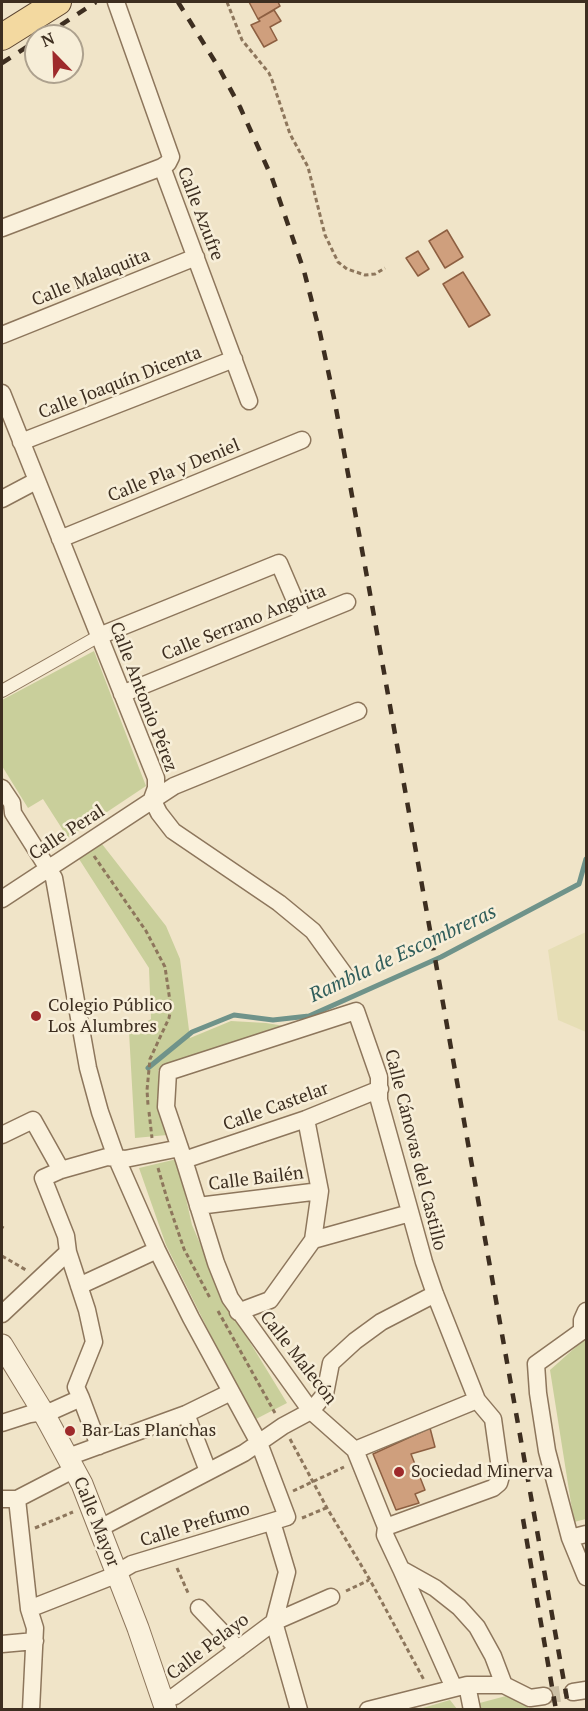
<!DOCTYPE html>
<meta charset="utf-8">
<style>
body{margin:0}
#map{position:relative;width:588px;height:1711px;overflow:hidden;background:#f0e4c8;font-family:"PT Serif",serif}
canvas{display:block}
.frame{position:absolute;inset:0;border:3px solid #3d2e20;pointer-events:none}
.north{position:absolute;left:24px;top:24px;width:60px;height:60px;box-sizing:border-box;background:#f7eed8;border:2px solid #ada18e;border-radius:50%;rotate:337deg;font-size:16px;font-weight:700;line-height:24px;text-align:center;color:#3d2e20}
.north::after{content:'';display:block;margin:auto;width:21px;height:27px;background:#9e2a2b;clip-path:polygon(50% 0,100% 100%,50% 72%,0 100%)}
</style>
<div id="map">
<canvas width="588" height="1711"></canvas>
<div class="frame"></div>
<div class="north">N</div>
</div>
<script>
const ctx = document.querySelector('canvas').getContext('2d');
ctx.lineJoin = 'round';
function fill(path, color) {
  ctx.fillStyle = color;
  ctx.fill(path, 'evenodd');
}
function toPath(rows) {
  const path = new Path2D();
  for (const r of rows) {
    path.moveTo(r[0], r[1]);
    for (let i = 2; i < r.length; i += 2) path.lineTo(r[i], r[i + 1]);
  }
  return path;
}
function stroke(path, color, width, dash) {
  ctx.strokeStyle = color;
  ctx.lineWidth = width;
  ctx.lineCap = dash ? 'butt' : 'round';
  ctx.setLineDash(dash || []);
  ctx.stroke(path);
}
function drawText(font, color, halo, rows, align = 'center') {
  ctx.font = font + ' "PT Serif",serif';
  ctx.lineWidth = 5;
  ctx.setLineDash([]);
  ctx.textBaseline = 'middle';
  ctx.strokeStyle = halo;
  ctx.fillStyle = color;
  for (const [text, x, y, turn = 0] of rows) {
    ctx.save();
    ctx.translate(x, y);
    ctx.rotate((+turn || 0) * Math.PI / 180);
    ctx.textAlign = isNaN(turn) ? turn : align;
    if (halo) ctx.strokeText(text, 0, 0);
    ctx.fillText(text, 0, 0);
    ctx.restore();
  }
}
const farmland = toPath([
 [586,932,586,1032,558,1020,548,950]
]);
const green = toPath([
 [94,651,146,786,68,838,43,799,28,808,2,766,2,700],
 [102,844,166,926,180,959,190,1038,231,1021,266,1023,285,1026,158,1070,167,1135,135,1138,129,1032,151,1019,149,968,79,859],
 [177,1159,192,1225,226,1303,287,1403,256,1419,213,1340,166,1245,139,1168],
 [586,1338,586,1519,574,1522,550,1370],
 [506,1696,528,1706,528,1709,416,1710,450,1700,457,1709]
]);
const stream = toPath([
 [148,1068,192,1032,234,1015,273,1020,309,1016,441,957,579,884,586,859]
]);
const building = toPath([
 [249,2,278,2,280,6,258,19,249,2],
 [274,10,281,21,270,27,277,40,264,47,251,25,260,21,258,19,274,10],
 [447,230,463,257,445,268,429,241,447,230],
 [418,251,429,269,418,276,406,258,418,251],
 [463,272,490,315,469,327,443,284,463,272],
 [430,1428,435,1447,411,1454,425,1490,415,1494,419,1503,396,1510,373,1454,430,1428]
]);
const minorTunnel = toPath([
 [544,1696,573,1692]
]);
const path = toPath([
 [227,2,242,40,269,73,272,80,290,134,308,167,325,235,338,262,347,269,365,275,375,274,385,268],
 [94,856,146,931,165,967,171,1008,169,1018,150,1059,147,1090,148,1105],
 [149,1112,152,1138],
 [158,1168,168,1202,184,1249,210,1298],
 [2,1228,3,1226],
 [2,1256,26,1270],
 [218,1311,275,1413],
 [290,1439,327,1508,370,1580,424,1680],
 [293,1491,344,1467],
 [302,1518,326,1508],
 [35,1528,73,1512],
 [177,1568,189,1595],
 [346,1591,369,1580]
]);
const pedestrian = toPath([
 [2,691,99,636]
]);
const minor = toPath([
 [162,167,249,401],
 [2,228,162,167,168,163,171,157,116,2],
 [2,335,196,257],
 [2,393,156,778,156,788,152,799,159,813,173,831,279,903,313,931,347,978],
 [21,442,234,359],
 [2,499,36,481],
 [60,539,302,440],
 [99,636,279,563,303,619],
 [122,694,347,602],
 [2,788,12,803,13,813,54,878,88,1068,100,1112,116,1157,157,1250,191,1318,259,1443,287,1517,132,1564,108,1578,29,1609],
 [2,899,174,786,358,711],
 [2,1135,33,1120,61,1170,107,1157,125,1159,180,1148],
 [184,1160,306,1119,380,1089],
 [61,1170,43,1178,66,1236,68,1252,87,1310,94,1342,76,1387,81,1398],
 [198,1206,320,1191],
 [313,1240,410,1213],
 [79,1286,157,1250],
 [238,1312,270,1300,313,1240,320,1191,306,1119],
 [2,1314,68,1252],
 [582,1331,582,1320,586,1311],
 [586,1331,582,1331,536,1364,538,1393,547,1451,570,1538,586,1577],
 [186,1414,208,1471],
 [2,1423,30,1414,52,1411,81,1398,99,1446],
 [355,1450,477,1400],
 [68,1457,186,1414,231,1392],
 [2,1499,17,1499,75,1469],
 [17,1499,29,1609,35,1628,31,1710],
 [272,1522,287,1572,274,1622,299,1710],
 [386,1527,493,1488,499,1483,501,1476,493,1419,477,1400,435,1294,424,1262,379,1100,379,1077,356,1011,168,1072,166,1107,184,1160,216,1263,230,1298,311,1411,355,1450,386,1527,385,1535,401,1569,435,1588,459,1607,477,1627,493,1656,504,1685],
 [100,1528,244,1453,283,1426,311,1411,325,1394,331,1363,355,1341,381,1322,435,1294],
 [570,1538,586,1534],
 [401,1569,454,1688],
 [199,1608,238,1649],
 [2,1644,35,1641],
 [467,1685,472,1710],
 [573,1692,586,1690],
 [164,1700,175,1696,274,1622,331,1597],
 [368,1710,467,1685,504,1685,530,1698,544,1696]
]);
const tertiary = toPath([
 [2,1345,43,1412,82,1484,138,1628,166,1710]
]);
const primary = toPath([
 [2,37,58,2]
]);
const rail = toPath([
 [178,2,219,68,240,107,272,178,304,271,320,333,335,403,369,588,569,1710],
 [44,36,96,2],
 [2,63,36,41],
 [523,1519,556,1710]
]);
const markers = [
 [36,1016,6,"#9e2a2b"],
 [70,1431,6,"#9e2a2b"],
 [399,1472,6,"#9e2a2b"]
];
const streetNames = [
 ["Calle Azufre",200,214,69],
 ["Calle Malaquita",91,278,-22],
 ["Calle Joaquín Dicenta",120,383,-21],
 ["Calle Pla y Deniel",174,471,-22],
 ["Calle Serrano Anguita",244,623,-22],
 ["Calle Antonio Pérez",143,697,69],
 ["Calle Peral",67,833,-33],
 ["Calle Castelar",276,1107,-20],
 ["Calle Cánovas del Castillo",415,1150,76],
 ["Calle Bailén",256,1179,-7],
 ["Calle Malecón",298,1358,52],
 ["Calle Mayor",96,1522,68],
 ["Calle Prefumo",195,1525,-17],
 ["Calle Pelayo",208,1647,-37]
];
const poiNames = [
 ["Colegio Público",48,1006],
 ["Los Alumbres",48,1027],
 ["Bar Las Planchas",82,1431],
 ["Sociedad Minerva",411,1472]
];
const waterNames = [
 ["Rambla de Escombreras",403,954,-25]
];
fill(farmland, '#e6deb5');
fill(green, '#c9cf9b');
stroke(stream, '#6f938a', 5);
fill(building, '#cf9f7d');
stroke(building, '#8d5f41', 1.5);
stroke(minorTunnel, '#ccc0a6', 16, [16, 8]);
stroke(pedestrian, '#8d765c', 14);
stroke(minor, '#8d765c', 19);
stroke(tertiary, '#8d765c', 23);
stroke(primary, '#5b4430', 28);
stroke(path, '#8d765c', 3, [4.5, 3]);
stroke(pedestrian, '#faf1dc', 12);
stroke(minor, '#faf1dc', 16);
stroke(tertiary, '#faf1dc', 21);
stroke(primary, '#f3d9a0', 26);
stroke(rail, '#3d2e20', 4.5, [10, 10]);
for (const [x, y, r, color] of markers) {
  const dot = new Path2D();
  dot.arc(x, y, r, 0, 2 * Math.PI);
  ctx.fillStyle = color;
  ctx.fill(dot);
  stroke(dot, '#f7eed8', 2);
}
drawText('18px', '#3d2e20', '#f7eed8', streetNames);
drawText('18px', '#3d2e20', '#f7eed8', poiNames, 'left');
drawText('italic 20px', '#2f5d5a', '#f7eed8', waterNames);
</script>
